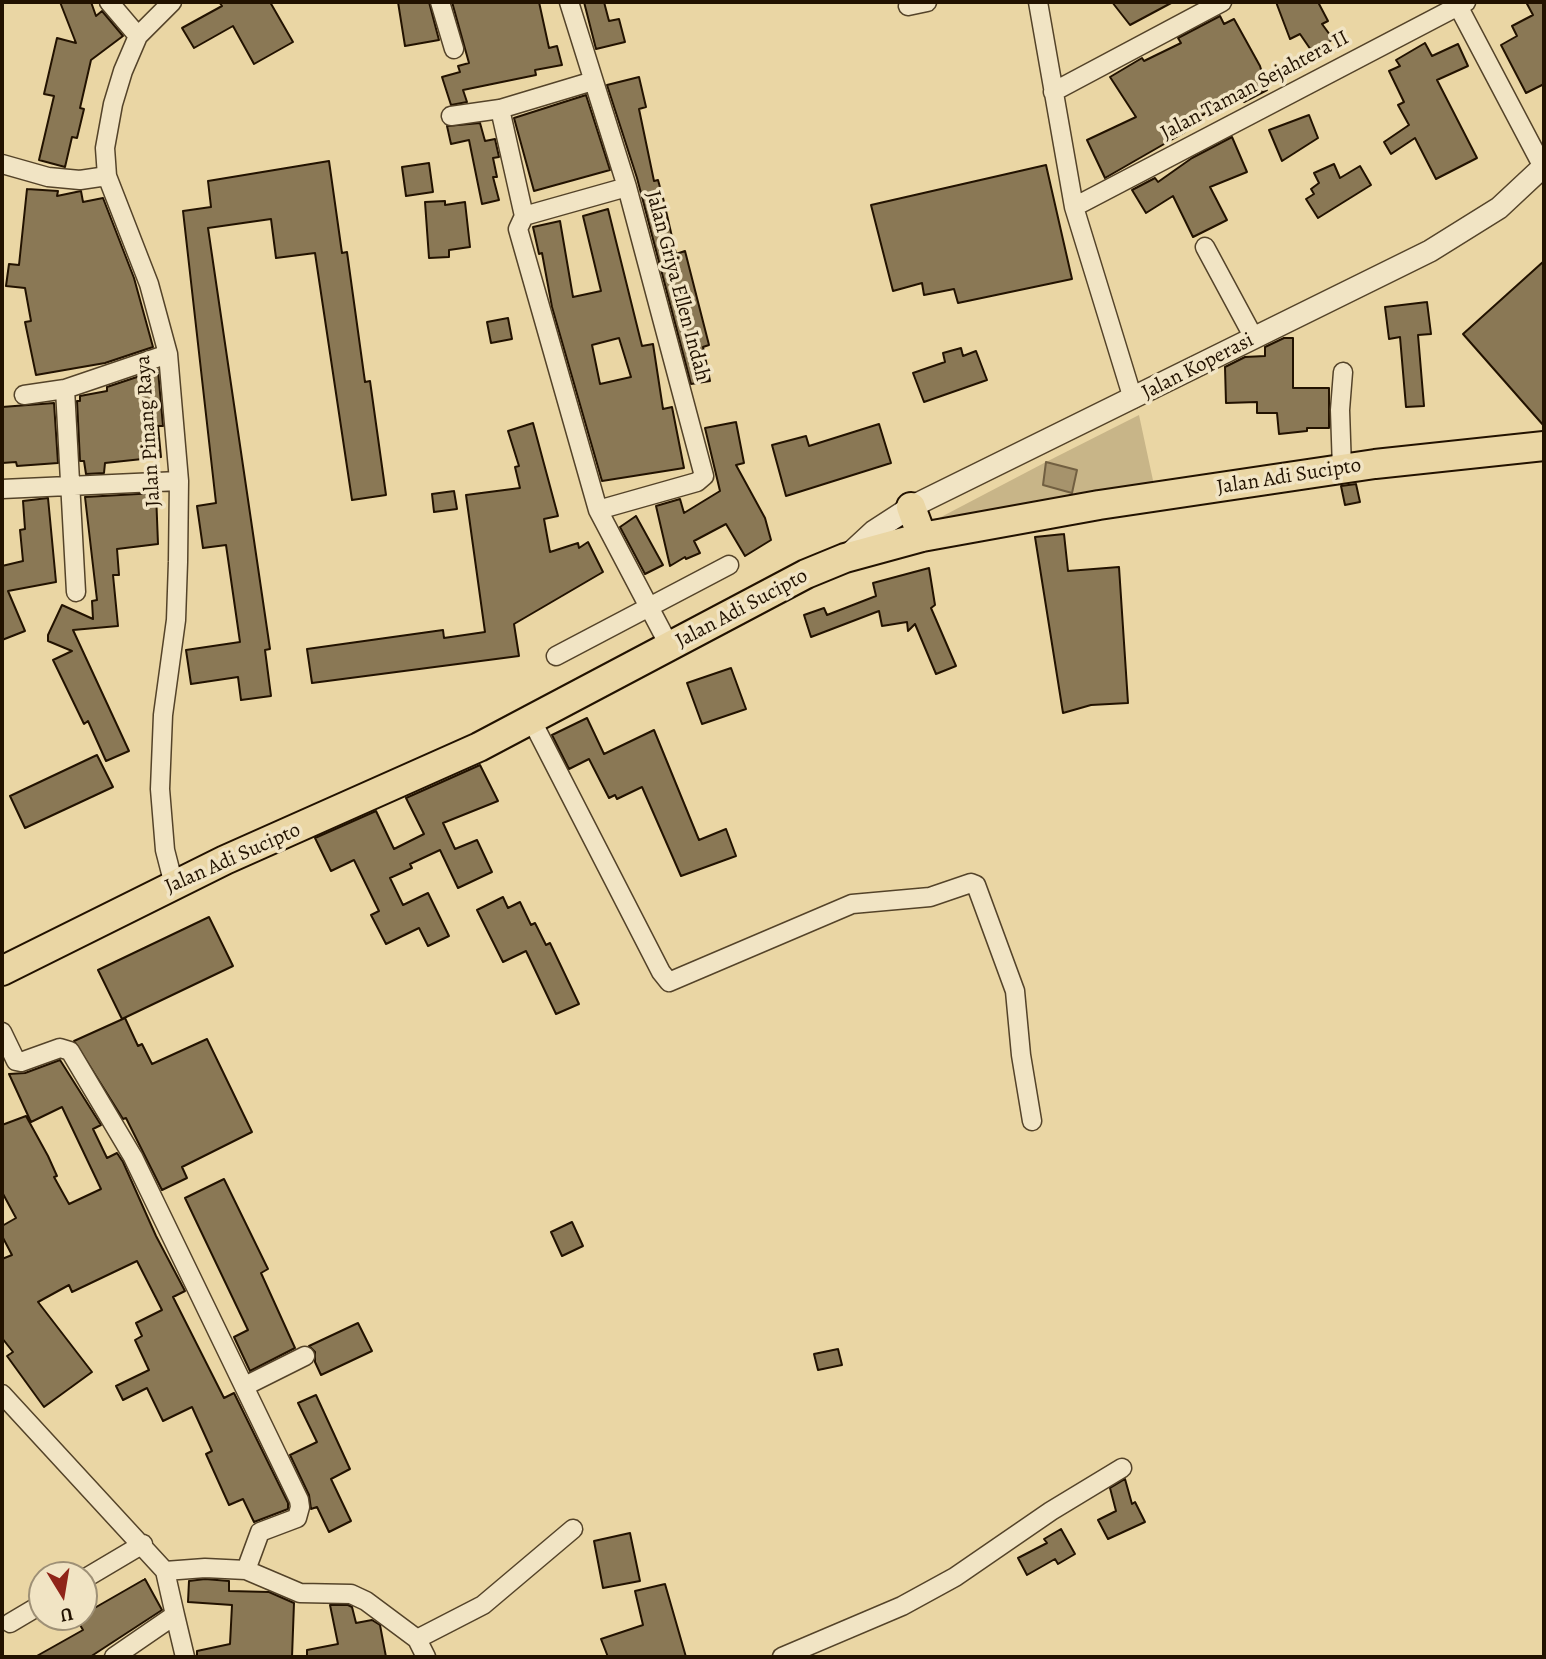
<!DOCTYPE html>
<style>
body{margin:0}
#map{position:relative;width:1546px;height:1659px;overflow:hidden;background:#ead6a4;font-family:Alegreya,serif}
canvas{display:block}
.frame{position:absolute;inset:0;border:4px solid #221200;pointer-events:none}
.north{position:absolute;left:28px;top:1561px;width:70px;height:70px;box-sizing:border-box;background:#f1e4c4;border:2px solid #9e9076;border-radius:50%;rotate:169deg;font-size:19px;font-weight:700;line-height:28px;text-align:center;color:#221200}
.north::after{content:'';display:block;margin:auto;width:24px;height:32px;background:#8f2418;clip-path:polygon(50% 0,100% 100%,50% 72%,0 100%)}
</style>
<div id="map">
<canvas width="1546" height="1659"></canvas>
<div class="frame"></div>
<div class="north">U</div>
</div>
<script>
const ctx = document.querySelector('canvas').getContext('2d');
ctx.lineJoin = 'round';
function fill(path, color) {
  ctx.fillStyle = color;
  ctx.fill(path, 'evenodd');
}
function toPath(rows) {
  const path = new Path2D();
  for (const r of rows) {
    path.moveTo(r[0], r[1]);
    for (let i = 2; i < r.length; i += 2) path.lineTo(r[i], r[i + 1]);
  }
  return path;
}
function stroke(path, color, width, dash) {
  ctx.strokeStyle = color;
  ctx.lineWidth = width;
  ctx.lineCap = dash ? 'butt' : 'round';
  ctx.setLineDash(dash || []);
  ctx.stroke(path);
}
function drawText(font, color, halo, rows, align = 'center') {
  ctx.font = font + ' Alegreya,serif';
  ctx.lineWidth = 7;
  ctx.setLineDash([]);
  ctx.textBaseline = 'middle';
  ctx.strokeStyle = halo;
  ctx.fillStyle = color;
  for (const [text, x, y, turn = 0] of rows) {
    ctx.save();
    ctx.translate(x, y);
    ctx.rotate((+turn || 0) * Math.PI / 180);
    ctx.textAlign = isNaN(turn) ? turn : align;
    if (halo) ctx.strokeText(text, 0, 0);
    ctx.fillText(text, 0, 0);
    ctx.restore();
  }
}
const green = toPath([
 [1139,415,1154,485,922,527,1046,462]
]);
const water = toPath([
 [1046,462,1077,470,1072,493,1043,485,1046,462]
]);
const building = toPath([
 [60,2,91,2,96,16,102,11,123,36,91,60,80,108,84,109,77,138,72,137,65,167,39,160,54,96,44,94,57,38,76,43,60,2],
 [219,2,270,2,293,42,254,64,233,26,194,48,182,28,222,6,219,2],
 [398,2,429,2,439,40,405,46,398,2],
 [452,2,539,2,549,48,557,46,562,65,535,70,536,75,463,90,467,102,451,105,442,77,460,72,458,66,469,63,452,2],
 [584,2,604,2,609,21,619,19,625,42,596,49,584,2],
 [1112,2,1173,2,1130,25,1112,2],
 [1276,2,1318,2,1328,21,1322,24,1333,39,1313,53,1300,34,1290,39,1276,2],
 [1526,2,1544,2,1544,84,1526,93,1501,45,1517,36,1512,26,1533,15,1526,2],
 [1220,16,1224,24,1234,19,1260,66,1267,90,1244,102,1240,96,1181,126,1185,132,1105,178,1087,140,1136,117,1110,77,1142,58,1144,61,1181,43,1178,38,1220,16],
 [1425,43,1432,56,1458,44,1468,66,1437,80,1477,158,1436,179,1415,138,1391,154,1384,142,1409,125,1398,105,1404,102,1389,71,1400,66,1396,60,1425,43],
 [639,77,646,107,639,109,654,181,658,180,663,198,676,254,685,251,709,345,703,347,710,381,691,384,637,178,607,85,639,77],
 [586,95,610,170,534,191,514,118,586,95],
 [1309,115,1318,138,1282,161,1269,130,1309,115],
 [480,123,485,141,495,139,499,157,493,158,497,177,493,177,499,200,482,204,469,140,451,144,447,126,480,123],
 [1232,137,1247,172,1210,187,1227,220,1193,237,1173,196,1146,213,1132,190,1155,178,1158,182,1192,158,1232,137],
 [329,161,342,253,347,252,365,382,370,381,386,495,352,500,315,253,276,258,271,219,208,228,270,649,265,650,271,696,241,700,238,677,191,684,186,650,240,642,226,545,203,548,197,506,216,503,183,211,211,207,208,181,329,161],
 [429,163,433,192,406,196,402,167,429,163],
 [1334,164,1340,178,1360,166,1371,185,1318,218,1306,199,1314,194,1311,189,1319,183,1314,173,1334,164],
 [1046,165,1072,279,958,303,954,289,924,295,922,283,893,291,871,205,1046,165],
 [27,189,58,191,57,196,81,191,83,202,103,198,134,278,153,347,105,363,36,375,25,322,31,321,25,288,6,286,9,264,19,265,27,189],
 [445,201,445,205,465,202,470,247,449,250,449,257,429,258,425,202,445,201],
 [608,209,642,346,653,344,663,409,672,407,684,468,602,481,552,307,542,253,539,254,533,227,560,221,573,297,601,291,583,216,608,209],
 [619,338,631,377,600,384,592,345,619,338],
 [1544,261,1544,426,1463,334,1544,261],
 [1427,302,1431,334,1418,335,1424,406,1406,407,1400,337,1389,339,1385,307,1427,302],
 [508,318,512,339,491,343,487,322,508,318],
 [1284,338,1293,338,1293,388,1329,388,1329,428,1307,428,1307,431,1279,434,1277,413,1257,413,1257,402,1226,403,1225,367,1245,357,1265,356,1265,347,1284,338],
 [961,348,963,356,976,351,987,380,924,402,913,373,945,362,943,353,961,348],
 [158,370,163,426,158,426,161,457,105,463,104,473,86,474,84,461,80,461,77,401,80,401,80,396,107,391,107,387,158,370],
 [54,403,58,463,17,466,16,462,2,463,2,407,54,403],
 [736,422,744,463,736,465,765,518,771,540,745,556,726,524,694,541,700,553,686,559,685,557,670,566,656,506,680,499,684,513,720,491,705,428,736,422],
 [533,423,558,516,544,519,550,552,578,543,579,548,588,542,603,572,514,624,519,656,312,683,307,649,443,630,444,638,485,632,466,495,520,488,515,467,519,466,508,431,533,423],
 [879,424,891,463,786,496,772,445,806,436,809,446,879,424],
 [1356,484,1360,502,1345,505,1341,486,1356,484],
 [454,491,457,509,434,512,432,494,454,491],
 [156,493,158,544,117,549,119,575,113,575,118,626,73,630,129,751,106,761,88,721,84,724,53,660,72,651,48,641,48,635,62,605,93,619,92,601,97,600,85,497,156,493],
 [48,498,56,582,8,591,25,631,2,640,2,566,23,561,20,530,25,529,23,501,48,498],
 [636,516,663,565,645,574,620,527,636,516],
 [1064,534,1068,571,1119,567,1128,703,1091,705,1063,713,1035,537,1064,534],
 [929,568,935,605,931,608,956,666,936,674,915,624,908,631,907,622,882,626,879,611,811,637,804,615,824,608,827,615,876,596,873,583,929,568],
 [731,668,746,709,702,724,687,683,731,668],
 [587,718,604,754,654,730,699,840,726,829,736,856,681,876,642,787,617,799,615,795,609,798,589,759,569,769,552,735,587,718],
 [97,755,113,787,25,828,10,796,97,755],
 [480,765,498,801,443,823,455,849,477,840,492,872,458,888,440,850,410,864,412,868,390,878,403,905,428,893,449,936,428,946,419,928,386,944,371,915,379,911,354,860,331,871,315,838,376,811,394,849,424,834,406,798,480,765],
 [503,897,508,908,520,902,531,925,535,923,546,945,550,943,579,1004,556,1014,526,951,503,962,477,910,503,897],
 [209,917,233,966,122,1019,98,970,209,917],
 [125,1018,138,1046,142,1044,152,1064,207,1039,252,1132,182,1167,187,1178,162,1190,126,1118,123,1119,74,1041,125,1018],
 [60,1060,101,1125,93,1129,107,1158,117,1153,123,1162,156,1236,185,1291,173,1297,224,1398,234,1393,288,1503,288,1509,254,1522,243,1499,229,1505,206,1454,212,1451,192,1407,163,1421,147,1388,123,1400,116,1386,149,1370,135,1340,142,1336,136,1323,162,1310,137,1261,72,1292,69,1285,38,1302,92,1372,44,1407,7,1356,13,1352,2,1338,2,1259,12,1255,2,1236,2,1226,16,1218,2,1192,2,1125,26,1116,48,1156,57,1176,54,1177,69,1204,101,1189,62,1107,31,1122,9,1074,25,1073,60,1060],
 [224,1179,268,1269,261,1273,295,1348,250,1371,234,1337,248,1330,185,1198,224,1179],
 [572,1222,583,1246,562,1256,551,1232,572,1222],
 [358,1323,372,1351,321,1375,315,1362,315,1352,309,1346,358,1323],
 [838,1349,842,1365,818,1370,814,1354,838,1349],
 [316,1395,350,1469,331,1479,351,1521,329,1532,317,1507,311,1509,309,1495,290,1455,317,1442,298,1403,316,1395],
 [1125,1479,1132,1504,1135,1502,1145,1522,1108,1539,1098,1520,1116,1511,1110,1488,1125,1479],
 [1061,1529,1075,1554,1058,1564,1055,1559,1027,1575,1018,1558,1047,1543,1044,1539,1061,1529],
 [630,1533,640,1581,603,1588,594,1541,630,1533],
 [145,1579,162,1610,90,1657,35,1657,83,1630,76,1618,84,1617,84,1614,145,1579],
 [205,1579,229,1581,229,1591,269,1592,294,1603,292,1657,197,1657,197,1651,230,1644,232,1605,188,1602,189,1581,205,1579],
 [665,1584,686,1657,608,1657,601,1639,643,1625,635,1591,665,1584],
 [330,1605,348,1605,352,1607,356,1623,372,1620,380,1625,386,1657,307,1657,307,1650,338,1644,330,1605]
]);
const minor = toPath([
 [109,2,138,36],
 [172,2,138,36,123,71,113,104,105,148,107,176,149,284,168,354,179,481,178,562,176,620,163,715,160,789,165,850,174,885],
 [440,2,454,49],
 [569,2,627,187,704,476,697,482,598,510],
 [1038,2,1074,207,1133,399],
 [1456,2,1543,167],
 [908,6,927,2],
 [1053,92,1222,2],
 [500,109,524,216],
 [451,116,500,109,593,81],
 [2,164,48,177,80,180,107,176],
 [1074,207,1466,2],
 [524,216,518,229,598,510,670,647],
 [524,216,627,187],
 [1205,247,1254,338],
 [65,389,76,592],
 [24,395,65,389,168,354],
 [1342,469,1340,410,1343,372],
 [2,489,179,481],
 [556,656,729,565],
 [532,721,661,972,669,982,852,904,930,897,971,883,976,885,1015,991,1021,1055,1032,1121],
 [2,1032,16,1061,21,1062,60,1048,70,1051,133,1157,299,1500,300,1507,297,1518,260,1532,246,1570],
 [245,1386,305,1356],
 [2,1394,165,1571,205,1568,246,1570,300,1593,351,1594,366,1601,417,1639,426,1657],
 [84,1579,143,1544],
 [175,1615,185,1657],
 [10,1623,42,1604],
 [417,1639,483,1605,573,1529],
 [114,1657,175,1615,165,1571],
 [782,1657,902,1606,955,1577,1051,1511,1122,1468]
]);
const tertiary = toPath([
 [847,556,874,531,911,507,1430,251,1499,208,1544,166]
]);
const trunk = toPath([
 [911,507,922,537],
 [2,971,225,860,479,747,806,574,845,558,922,537,1099,505,1375,464,1544,446]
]);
const streetNames = [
 ["Jalan Taman Sejahtera II",1255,86,-28],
 ["Jalan Griya Ellen Indah",677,286,75],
 ["Jalan Koperasi",1198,367,-27],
 ["Jalan Pinang Raya",149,431,-94],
 ["Jalan Adi Sucipto",1289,477,-9],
 ["Jalan Adi Sucipto",742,609,-28],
 ["Jalan Adi Sucipto",233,859,-24]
];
fill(green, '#c8b588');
fill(water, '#a6936c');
stroke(water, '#715f41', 2);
fill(building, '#8a7855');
stroke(building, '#221200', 2);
stroke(minor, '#544329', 21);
stroke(tertiary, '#544329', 24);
stroke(trunk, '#221200', 32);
stroke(minor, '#f1e4c4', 18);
stroke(tertiary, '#f1e4c4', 21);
stroke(trunk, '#ead6a4', 28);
drawText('21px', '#221200', '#f1e4c4', streetNames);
</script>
